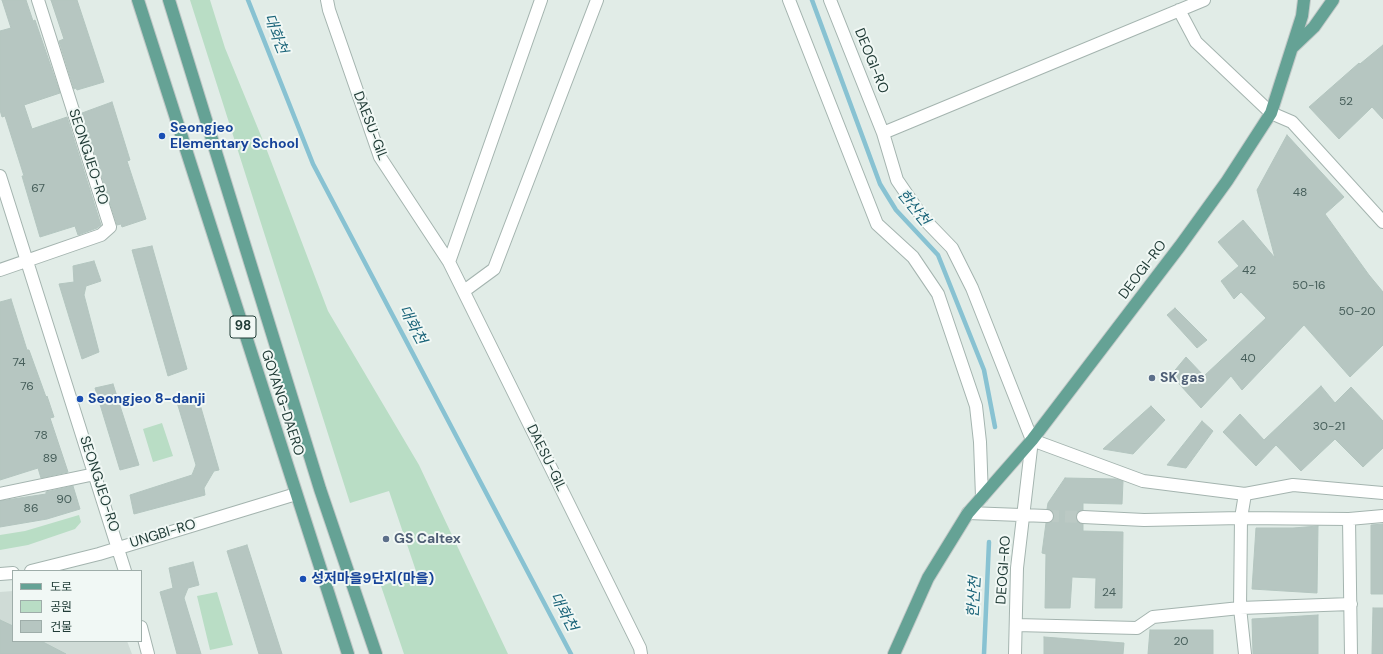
<!DOCTYPE html>
<meta charset="utf-8">
<style>
body{margin:0}
#map{position:relative;width:1383px;height:654px;overflow:hidden;background:#e1ece7;font-family:"DM Sans","Noto Sans KR",sans-serif}
canvas{display:block}
.legend{position:absolute;left:12px;top:570px;width:130px;height:72px;box-sizing:border-box;background:#f1f8f5;border:1px solid #9eada9;margin:0;padding:5px 7px;list-style:none;font-size:12px;color:#213c37}
.legend li{display:flex;align-items:center;gap:8px;height:20px}
.legend b{width:20px;border:1px solid #9eada9}
</style>
<div id="map">
<canvas width="1383" height="654"></canvas>
<ul class="legend">
<li><b style="height:5px;background:#65a295"></b>도로</li>
<li><b style="height:11px;background:#b9ddc5"></b>공원</li>
<li><b style="height:11px;background:#b6c6c1"></b>건물</li>
</ul>
</div>
<script>
const ctx = document.querySelector('canvas').getContext('2d');
ctx.lineJoin = 'round';
function fill(path, color) {
  ctx.fillStyle = color;
  ctx.fill(path, 'evenodd');
}
function toPath(rows) {
  const path = new Path2D();
  for (const r of rows) {
    path.moveTo(r[0], r[1]);
    for (let i = 2; i < r.length; i += 2) path.lineTo(r[i], r[i + 1]);
  }
  return path;
}
function stroke(path, color, width, dash) {
  ctx.strokeStyle = color;
  ctx.lineWidth = width;
  ctx.lineCap = dash ? 'butt' : 'round';
  ctx.setLineDash(dash || []);
  ctx.stroke(path);
}
function drawText(font, color, halo, rows, align = 'center') {
  ctx.font = font + ' "DM Sans","Noto Sans KR",sans-serif';
  ctx.lineWidth = 4;
  ctx.setLineDash([]);
  ctx.textBaseline = 'middle';
  ctx.strokeStyle = halo;
  ctx.fillStyle = color;
  for (const [text, x, y, turn = 0] of rows) {
    ctx.save();
    ctx.translate(x, y);
    ctx.rotate((+turn || 0) * Math.PI / 180);
    ctx.textAlign = isNaN(turn) ? turn : align;
    if (halo) ctx.strokeText(text, 0, 0);
    ctx.fillText(text, 0, 0);
    ctx.restore();
  }
}
const built = toPath([
 [13,591,13,641,127,641,132,654,0,654,0,592]
]);
const green = toPath([
 [190,0,210,0,225,48,266,148,328,311,419,465,508,654,404,654,381,586,417,574,389,491,350,503],
 [162,423,173,456,153,462,143,429],
 [79,515,81,522,75,529,28,545,0,550,0,535,25,531],
 [217,592,233,645,210,650,197,596]
]);
const stream = toPath([
 [248,0,313,164,571,654],
 [812,0,880,184,896,210,938,255,984,370,995,427],
 [984,654,989,542]
]);
const building = toPath([
 [2,0,26,0,33,21,35,20,60,93,24,105,32,129,67,117,101,225,97,228,78,235,75,226,40,237,22,176,24,176,5,116,2,117,0,110,0,31,11,28,2,0],
 [51,0,77,0,104,82,77,90,76,88,74,89,59,41,64,39,51,0],
 [1383,45,1383,119,1372,107,1339,139,1309,107,1359,63,1360,64,1383,45],
 [112,102,130,160,127,161,146,219,122,227,121,224,117,225,82,113,112,102],
 [1287,135,1344,197,1325,214,1369,275,1383,292,1383,345,1350,377,1304,325,1242,390,1231,376,1201,408,1171,375,1186,357,1204,376,1266,318,1241,292,1234,299,1221,281,1239,266,1218,242,1243,220,1275,258,1257,190,1287,135],
 [152,246,187,369,168,376,132,250,152,246],
 [94,261,101,281,86,286,84,295,99,352,82,359,59,284,74,282,73,266,94,261],
 [11,299,27,350,29,350,46,397,47,396,54,417,50,418,68,472,41,478,38,468,0,480,0,302,11,299],
 [1175,308,1207,340,1197,348,1167,315,1175,308],
 [113,384,139,465,120,470,95,388,113,384],
 [1321,386,1335,403,1351,387,1383,421,1383,448,1363,467,1335,439,1301,471,1276,445,1256,466,1223,432,1240,414,1264,440,1321,386],
 [197,394,219,470,214,471,204,488,205,495,134,514,130,495,192,475,196,465,176,399,197,394],
 [1151,406,1165,420,1133,454,1103,449,1151,406],
 [1202,421,1213,431,1186,468,1167,465,1202,421],
 [1065,478,1116,479,1123,481,1122,504,1083,503,1083,510,1077,513,1076,517,1079,523,1083,524,1083,531,1123,532,1122,608,1095,608,1096,578,1072,577,1070,608,1045,608,1046,554,1042,553,1046,523,1051,522,1054,516,1051,510,1047,509,1048,503,1065,478],
 [73,486,80,509,47,519,0,527,0,501,46,494,46,492,73,486],
 [1383,524,1383,594,1371,594,1371,525,1383,524],
 [1318,526,1317,593,1252,589,1256,528,1293,528,1318,526],
 [247,545,282,654,259,654,227,551,247,545],
 [193,562,199,585,188,588,184,598,201,654,177,654,160,592,173,588,169,568,193,562],
 [1373,608,1383,608,1383,654,1372,654,1373,608],
 [1318,615,1318,654,1253,654,1252,619,1318,615],
 [0,620,13,626,13,641,41,641,66,654,0,654,0,620],
 [1150,630,1213,630,1213,654,1148,654,1150,630],
 [1044,637,1124,643,1123,654,1044,654,1044,637]
]);
const minorTunnel = toPath([
 [1047,516,1083,517]
]);
const minor = toPath([
 [327,0,329,10,380,157,449,262,640,648,641,654],
 [789,0,877,224,913,257,938,294,976,406,980,442,982,497],
 [830,0,883,133,897,180,923,218,952,248,972,288,1032,440,1017,568,1015,654],
 [1179,10,1196,42,1271,113,1292,122,1383,222],
 [883,133,1204,0],
 [0,176,125,571],
 [449,262,541,0],
 [0,270,101,235,110,227,38,0],
 [464,291,494,269,597,0],
 [1032,440,1143,481,1245,494,1293,485,1383,493],
 [0,494,95,474],
 [1245,494,1241,518,1240,608,1245,654],
 [968,513,1047,516],
 [1083,517,1144,520,1241,518,1349,519,1383,516],
 [1349,519,1351,654],
 [31,571,99,554,296,494],
 [0,574,13,573],
 [1016,625,1137,628,1153,617,1240,608,1351,604],
 [141,627,148,654]
]);
const major = toPath([
 [138,0,348,654],
 [169,0,320,489,376,654],
 [1293,47,1314,27,1333,0],
 [894,654,928,578,968,513,1032,440,1180,246,1227,181,1271,113,1302,16,1304,0]
]);
const markers = [
 [162,136,4,"#1a4fb4"],
 [1152,378,4,"#5c6f8a"],
 [80,399,4,"#1a4fb4"],
 [386,539,4,"#5c6f8a"],
 [303,579,4,"#1a4fb4"]
];
const numberNames = [
 ["52",1346,102],
 ["67",38,189],
 ["48",1300,193],
 ["42",1249,271],
 ["50-16",1309,286],
 ["50-20",1357,312],
 ["40",1248,359],
 ["74",19,363],
 ["76",27,387],
 ["30-21",1329,427],
 ["78",41,436],
 ["89",50,459],
 ["90",64,500],
 ["86",31,509],
 ["24",1109,593],
 ["20",1181,642]
];
const shields = [
 [243,327,26]
];
const shieldNames = [
 ["98",243,327]
];
const streetNames = [
 ["DEOGI-RO",871,61,68],
 ["DAESU-GIL",370,126,69],
 ["SEONGJEO-RO",88,157,72],
 ["DEOGI-RO",1143,270,-53],
 ["GOYANG-DAERO",282,403,72],
 ["DAESU-GIL",546,458,64],
 ["SEONGJEO-RO",99,484,72],
 ["UNGBI-RO",163,534,-17],
 ["DEOGI-RO",1004,570,-86]
];
const transitNames = [
 ["Seongjeo",170,128],
 ["Elementary School",170,144],
 ["Seongjeo 8-danji",88,399],
 ["성저마을9단지(마을)",311,579]
];
const serviceNames = [
 ["SK gas",1160,378],
 ["GS Caltex",394,539]
];
const waterNames = [
 ["대화천",275,34,69],
 ["한산천",913,208,51],
 ["대화천",412,325,62],
 ["한산천",975,597,-87],
 ["대화천",563,612,62]
];
fill(built, '#cfdbd6');
fill(green, '#b9ddc5');
stroke(stream, '#88c2d2', 4.5);
fill(building, '#b6c6c1');
stroke(building, '#b3c5bf', 1);
stroke(minorTunnel, '#bbc9c4', 12, [12, 6]);
stroke(minor, '#a4b4af', 14);
stroke(major, '#c1c8c7', 14);
stroke(minor, '#fff', 12);
stroke(major, '#65a295', 12);
for (const [x, y, r, color] of markers) {
  const dot = new Path2D();
  dot.arc(x, y, r, 0, 2 * Math.PI);
  ctx.fillStyle = color;
  ctx.fill(dot);
  stroke(dot, '#f1f8f5', 1.5);
}
drawText('12px', '#465e5a', null, numberNames);
for (const [x, y, w] of shields) {
  const box = new Path2D();
  box.roundRect(x - w / 2, y - 11, w, 22, 3);
  ctx.fillStyle = '#f1f8f5';
  ctx.fill(box);
  stroke(box, '#213c37', 1);
}
drawText('bold 13px', '#213c37', null, shieldNames);
drawText('14px', '#213c37', '#f1f8f5', streetNames);
drawText('bold 14px', '#164399', '#f1f8f5', transitNames, 'left');
drawText('bold 14px', '#4e5e75', '#f1f8f5', serviceNames, 'left');
drawText('italic 15px', '#1a6479', '#f1f8f5', waterNames);
</script>
